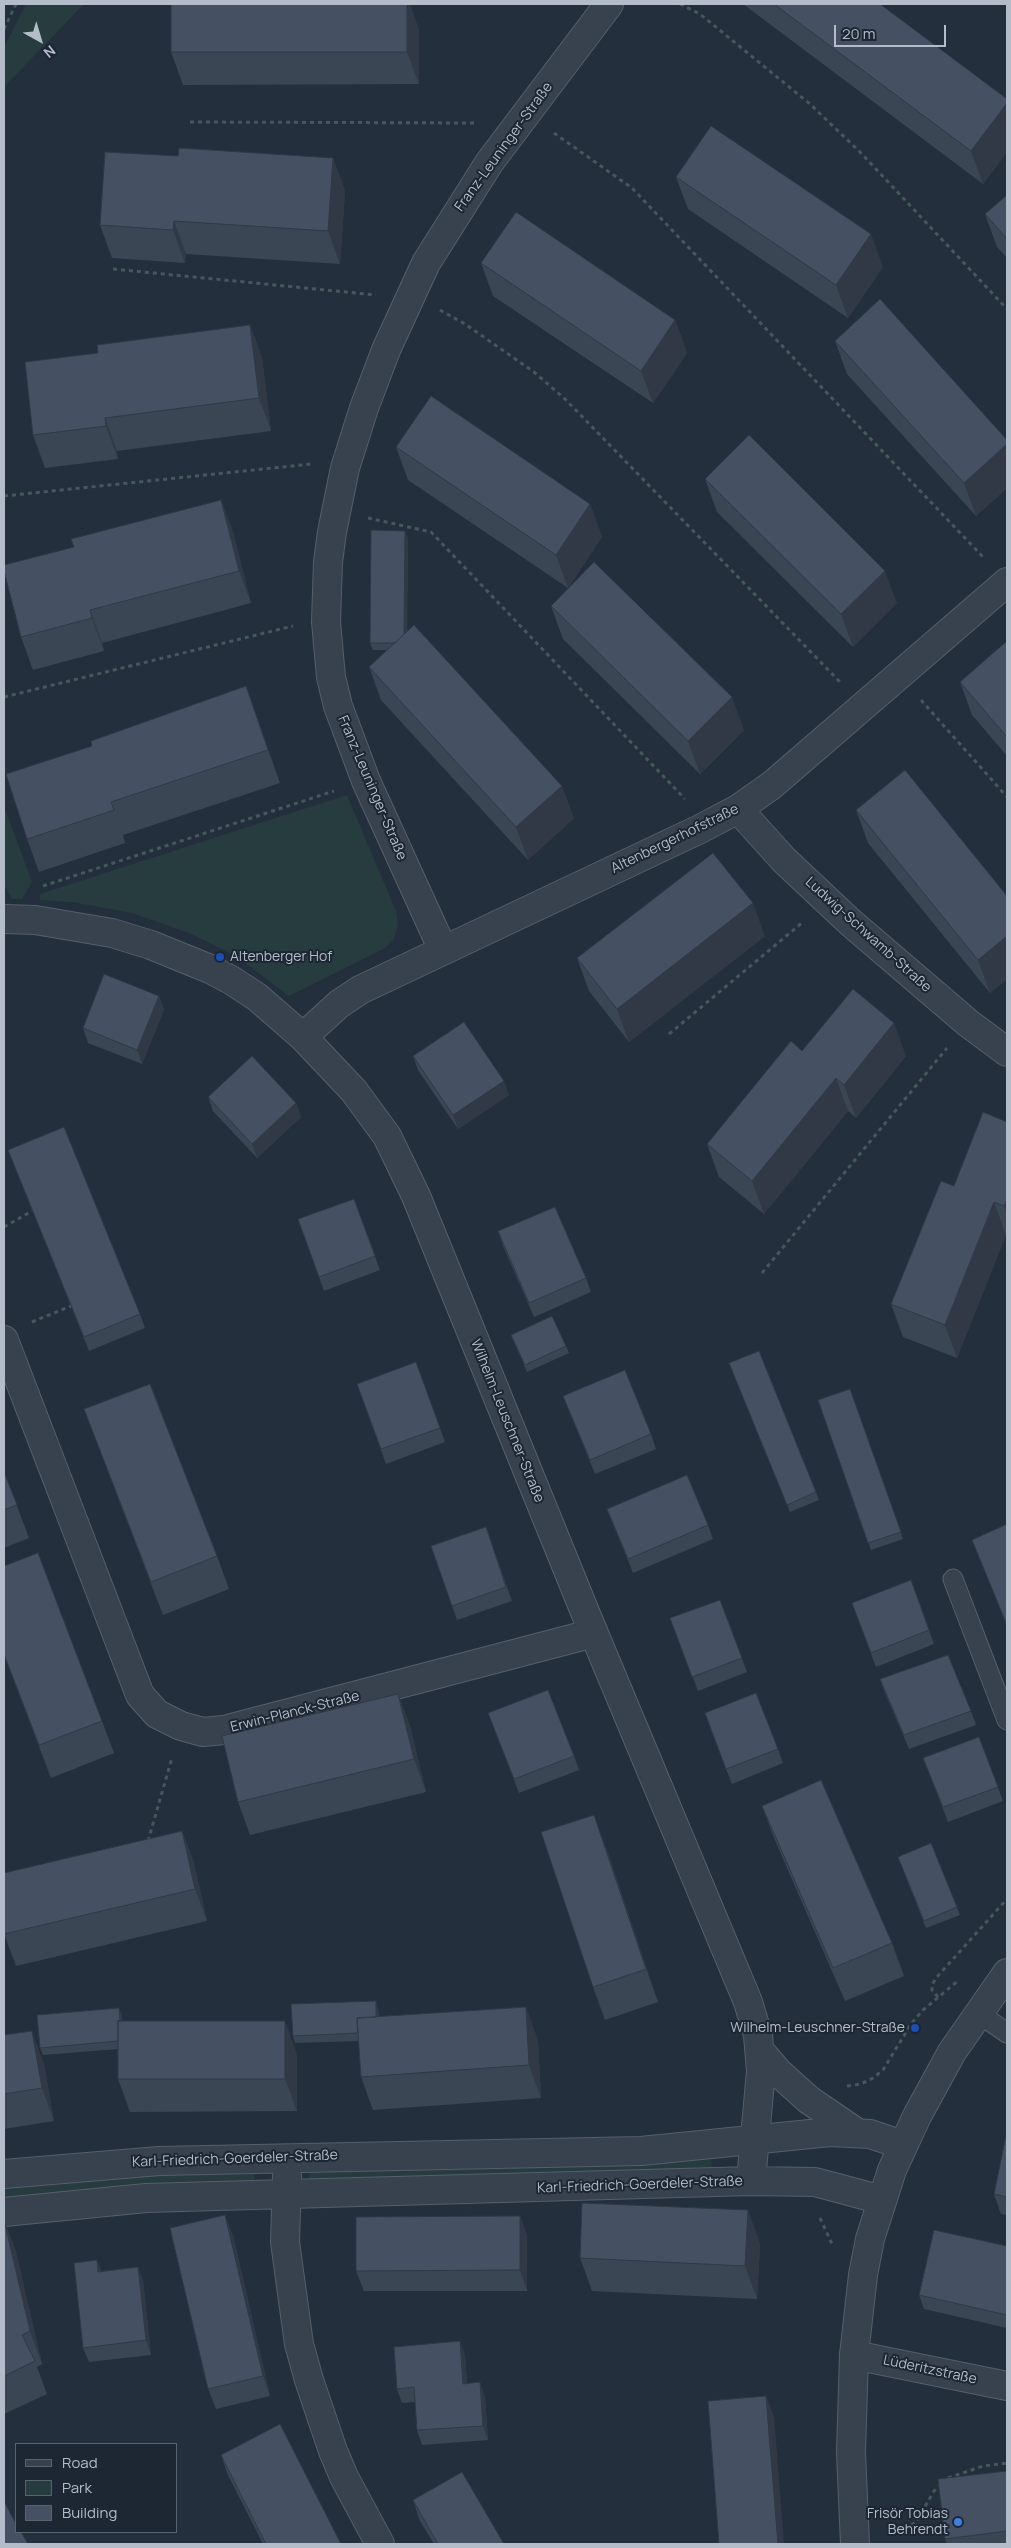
<!DOCTYPE html>
<meta charset="utf-8">
<style>
body{margin:0}
#map{position:relative;width:1011px;height:2548px;overflow:hidden;background:#242f3e;font-family:Manrope,sans-serif}
canvas{display:block}
.frame{position:absolute;inset:0;border:5px solid #b4bcc9;pointer-events:none}
.legend{position:absolute;left:15px;top:2443px;width:162px;height:90px;box-sizing:border-box;background:#1d2633;border:1px solid #59626f;margin:0;padding:6px 9px;list-style:none;font-size:15px;color:#b4bcc9}
.legend li{display:flex;align-items:center;gap:10px;height:25px}
.legend b{width:25px;border:1px solid #59626f}
.north{position:absolute;left:15px;top:15px;width:50px;height:50px;-webkit-text-stroke:4px #1d2633;paint-order:stroke;rotate:141deg;font-size:14px;font-weight:700;line-height:20px;text-align:center;color:#b4bcc9}
.north::after{content:'';display:block;margin:auto;width:18px;height:22px;background:#b4bcc9;clip-path:polygon(50% 0,100% 100%,50% 72%,0 100%)}
.scale{position:absolute;left:834px;top:25px;width:112px;height:22px;box-sizing:border-box;border:2px solid #b4bcc9;border-top:0;padding-left:6px;font-size:15px;line-height:18px;white-space:nowrap;color:#b4bcc9;-webkit-text-stroke:4px #1d2633;paint-order:stroke}
</style>
<div id="map">
<canvas width="1011" height="2548"></canvas>
<div class="frame"></div>
<ul class="legend">
<li><b style="height:6px;background:#38414e"></b>Road</li>
<li><b style="height:14px;background:#263c3f"></b>Park</li>
<li><b style="height:14px;background:#455162"></b>Building</li>
</ul>
<div class="north">N</div>
<div class="scale">20 m</div>
</div>
<script>
const ctx = document.querySelector('canvas').getContext('2d');
ctx.lineJoin = 'round';
function fill(path, color) {
  ctx.fillStyle = color;
  ctx.fill(path, 'evenodd');
}
function toPath(rows) {
  const path = new Path2D();
  for (const r of rows) {
    path.moveTo(r[0], r[1]);
    for (let i = 2; i < r.length; i += 2) path.lineTo(r[i], r[i + 1]);
  }
  return path;
}
function stroke(path, color, width, dash) {
  ctx.strokeStyle = color;
  ctx.lineWidth = width;
  ctx.lineCap = dash ? 'butt' : 'round';
  ctx.setLineDash(dash || []);
  ctx.stroke(path);
}
function drawText(font, color, halo, rows, align = 'center') {
  ctx.font = font + ' Manrope,sans-serif';
  ctx.lineWidth = 4;
  ctx.setLineDash([]);
  ctx.textBaseline = 'middle';
  ctx.strokeStyle = halo;
  ctx.fillStyle = color;
  for (const [text, x, y, turn = 0] of rows) {
    ctx.save();
    ctx.translate(x, y);
    ctx.rotate((+turn || 0) * Math.PI / 180);
    ctx.textAlign = isNaN(turn) ? turn : align;
    if (halo) ctx.strokeText(text, 0, 0);
    ctx.fillText(text, 0, 0);
    ctx.restore();
  }
}
const green = toPath([
 [26,4,84,4,4,87,4,47],
 [347,795,396,911,398,924,394,939,385,948,289,996,236,956,189,933,132,913,72,902,40,900,40,894],
 [4,806,32,882,22,899,12,899,4,884],
 [711,2155,712,2171,309,2182,309,2169],
 [254,2170,255,2184,4,2201,4,2187,119,2177]
]);
const path = toPath([
 [680,4,700,14,810,104,860,152,1007,309],
 [4,29,16,4],
 [190,122,476,123],
 [554,133,632,188,984,558],
 [113,269,376,295],
 [440,310,465,324,534,372,565,399,840,682],
 [4,496,311,464],
 [368,518,431,532,685,799],
 [4,697,293,626],
 [921,700,1007,797],
 [43,886,334,791],
 [669,1034,803,922],
 [4,1227,32,1211],
 [762,1273,947,1048],
 [32,1322,71,1306],
 [148,1841,172,1758],
 [938,1997,932,1990,932,1985,936,1978,1007,1899],
 [847,2086,861,2084,873,2078,883,2070,911,2024,923,2010,959,1980],
 [820,2218,833,2246],
 [948,2478,983,2466,1007,2463],
 [888,2529,907,2528,916,2522,934,2491,941,2484]
]);
const service = toPath([
 [953,1579,1007,1720],
 [978,2013,1007,2033]
]);
const minor = toPath([
 [738,809,784,860,850,922,968,1023,1007,1052],
 [4,919,35,920,112,933,151,945,210,969,231,980,257,997,303,1037,354,1091,387,1136,416,1196,585,1612,748,2002,758,2035,761,2071,751,2181],
 [443,950,366,781,338,706,331,677,326,622,328,562,332,532,345,468,364,408,386,350,426,263,489,163,609,4],
 [303,1037,339,1004,360,990,700,829,738,809,772,785,1007,582],
 [4,1340,140,1695,157,1714,181,1726,203,1732,224,1730,594,1633],
 [761,2052,779,2073,809,2100,856,2132],
 [4,2174,159,2161,641,2151,830,2132,870,2134,903,2145],
 [287,2176,285,2242,299,2344,309,2380,333,2451,344,2477,380,2544],
 [4,2212,146,2198,751,2181,815,2182,882,2200],
 [854,2355,1007,2386]
]);
const tertiary = toPath([
 [855,2544,851,2452,854,2355,863,2275,870,2239,892,2170,917,2116,952,2052,1007,1973]
]);
const wall = toPath([
 [743,4,880,4,1007,99,1007,152,983,184],
 [419,29,419,84,183,85,171,52],
 [178,156,333,158,345,191,340,264,186,254,185,263,112,258,100,225],
 [676,177,883,267,848,318,688,209],
 [1007,195,1007,258,997,247,985,214],
 [481,263,675,320,687,353,653,403,493,296],
 [250,325,262,358,271,431,117,451,118,459,45,468,33,435,98,353],
 [835,341,1007,440,1007,488,976,516,847,374],
 [396,447,590,504,602,537,568,588,408,480],
 [705,479,897,603,853,647,717,512],
 [221,500,233,532,251,603,102,643,104,651,33,670,21,637,74,547],
 [408,538,407,632,574,818,528,860,381,700,369,667,387,650,373,650,370,643],
 [551,606,744,730,700,774,563,639],
 [1007,641,1007,756,972,715,960,682],
 [246,686,280,783,123,835,125,843,39,872,27,839,92,746],
 [856,810,1007,896,1007,979,990,993,868,843],
 [765,936,629,1042,589,991,577,958],
 [159,996,164,1010,142,1064,88,1043,83,1028],
 [802,1051,906,1056,856,1118,848,1111,764,1214,719,1177,707,1144],
 [413,1056,509,1095,458,1129,418,1070],
 [208,1097,296,1103,301,1117,257,1158,213,1111],
 [1007,1122,1007,1235,1006,1235,957,1358,903,1337,891,1304,954,1186],
 [8,1150,140,1314,145,1328,89,1351],
 [354,1199,380,1270,324,1291,298,1219],
 [498,1231,586,1278,591,1292,534,1317,503,1246],
 [511,1335,566,1346,569,1353,527,1372],
 [416,1362,445,1442,386,1464,357,1384],
 [732,1370,816,1492,819,1500,790,1512],
 [850,1389,903,1539,871,1550,818,1400],
 [563,1396,651,1434,656,1449,595,1474],
 [84,1409,217,1556,229,1589,163,1615],
 [4,1472,29,1538,4,1548],
 [607,1509,708,1525,713,1539,633,1573],
 [1007,1524,1007,1626,972,1540],
 [486,1527,512,1601,457,1620,431,1546],
 [4,1566,102,1721,114,1753,51,1778,4,1655],
 [911,1580,934,1644,876,1667,852,1603],
 [720,1600,747,1672,698,1691,670,1618],
 [880,1679,971,1711,976,1725,909,1749,885,1693],
 [398,1694,410,1726,426,1792,250,1835,238,1802],
 [488,1713,574,1756,579,1770,519,1793],
 [710,1728,778,1749,783,1763,732,1784],
 [979,1737,1003,1801,948,1822,923,1758],
 [762,1806,892,1943,904,1976,845,2001,774,1838],
 [182,1831,194,1863,207,1921,16,1966,4,1934],
 [606,1847,658,2002,605,2020,593,1987],
 [898,1857,957,1907,960,1915,926,1928],
 [119,2008,122,2016,122,2021,297,2054,297,2111,130,2112,118,2079,118,2049,43,2055,40,2048],
 [378,2008,379,2017,538,2040,541,2098,373,2110,361,2077,359,2041,295,2043,293,2036],
 [4,2035,44,2064,54,2121,4,2129],
 [1007,2131,1007,2215,1001,2214,994,2194],
 [520,2216,527,2236,527,2291,364,2291,356,2271],
 [4,2220,16,2252,42,2364,37,2367,47,2394,4,2414],
 [233,2235,270,2396,216,2409,208,2389],
 [760,2243,757,2299,592,2291,580,2258],
 [1007,2246,1007,2328,924,2309,919,2295],
 [97,2260,101,2271,138,2267,143,2281,151,2355,89,2362,83,2348],
 [465,2355,467,2383,485,2397,488,2440,422,2445,417,2430,415,2402,402,2403,397,2389],
 [221,2455,341,2544,263,2544,228,2475],
 [1007,2471,1007,2544,947,2544,945,2539],
 [413,2500,504,2544,434,2544,420,2521]
]);
const shadedWall = toPath([
 [407,4,410,4,419,29,419,84,407,52],
 [1007,103,1007,152,983,184,971,151],
 [333,158,345,191,340,264,328,231],
 [174,221,186,254,185,263,173,230],
 [871,234,883,267,848,318,836,285],
 [675,320,687,353,653,403,641,371],
 [250,325,262,358,271,431,259,398],
 [105,418,117,451,118,459,106,426],
 [1007,444,1007,488,976,516,964,483],
 [221,500,233,532,251,603,239,571],
 [590,504,602,537,568,588,556,555],
 [405,531,408,538,406,650,404,643],
 [885,571,897,603,853,647,841,614],
 [90,610,102,643,104,651,92,618],
 [246,686,258,719,280,783,268,750],
 [732,697,744,730,700,774,688,741],
 [562,786,574,818,528,860,516,827],
 [753,903,765,936,629,1042,617,1009],
 [1007,936,1007,979,990,993,978,960],
 [159,996,164,1010,142,1064,137,1050],
 [894,1023,906,1056,856,1118,844,1085],
 [836,1078,848,1111,764,1214,752,1181],
 [504,1081,509,1095,458,1129,453,1115],
 [296,1103,301,1117,257,1158,252,1144],
 [1007,1199,1007,1214,1004,1206],
 [994,1202,1006,1235,957,1358,945,1325],
 [398,1694,410,1726,426,1792,414,1759],
 [594,1815,606,1847,658,2002,646,1969],
 [182,1831,194,1863,207,1921,195,1889],
 [376,2001,378,2008,379,2040,377,2033],
 [526,2007,538,2040,541,2098,529,2065],
 [119,2008,122,2016,124,2048,121,2041],
 [285,2021,297,2054,297,2111,285,2079],
 [32,2031,44,2064,54,2121,42,2088],
 [748,2210,760,2243,757,2299,745,2266],
 [225,2215,233,2235,270,2396,263,2376],
 [520,2216,527,2236,527,2291,520,2270],
 [4,2220,16,2252,42,2364,30,2331],
 [97,2260,102,2274,98,2272],
 [138,2267,143,2281,151,2355,146,2340],
 [460,2341,465,2355,468,2398,463,2384],
 [480,2382,485,2397,488,2440,483,2426],
 [766,2396,774,2416,784,2544,778,2544]
]);
const building = toPath([
 [171,4,407,4,407,52,171,52,171,4],
 [774,4,880,4,1007,99,1007,103,971,151,774,4],
 [711,126,871,234,836,285,676,177,711,126],
 [179,148,333,158,328,231,174,221,173,230,100,225,105,152,178,156,179,148],
 [1007,195,1007,239,985,214,1007,195],
 [516,212,675,320,641,371,481,263,516,212],
 [880,299,1007,440,1007,444,964,483,835,341,880,299],
 [250,325,259,398,105,418,106,426,33,435,25,362,98,353,97,345,250,325],
 [431,396,590,504,556,555,396,447,431,396],
 [749,435,885,571,841,614,705,479,749,435],
 [221,500,239,571,90,610,92,618,21,637,4,571,4,565,74,547,71,539,221,500],
 [371,530,405,531,404,634,395,643,370,643,371,530],
 [594,562,732,697,688,741,551,606,594,562],
 [414,625,562,786,516,827,369,667,414,625],
 [1007,641,1007,737,960,682,1007,641],
 [246,686,268,750,111,802,114,810,27,839,6,774,92,746,91,741,246,686],
 [905,770,1007,896,1007,936,978,960,856,810,905,770],
 [713,853,753,903,617,1009,577,958,713,853],
 [104,974,159,996,137,1050,83,1028,104,974],
 [853,989,894,1023,844,1085,836,1078,752,1181,707,1144,791,1041,802,1051,853,989],
 [464,1022,504,1081,453,1115,413,1056,464,1022],
 [252,1056,296,1103,252,1144,208,1097,252,1056],
 [983,1112,1007,1122,1007,1199,1004,1206,994,1202,945,1325,891,1304,941,1181,954,1186,983,1112],
 [64,1127,140,1314,84,1337,8,1150,64,1127],
 [354,1199,375,1256,319,1277,298,1219,354,1199],
 [555,1207,586,1278,529,1303,498,1231,555,1207],
 [552,1316,566,1346,525,1365,511,1335,552,1316],
 [759,1351,816,1492,787,1505,729,1363,759,1351],
 [416,1362,440,1428,381,1449,357,1384,416,1362],
 [625,1370,651,1434,590,1460,563,1396,625,1370],
 [150,1384,217,1556,151,1582,84,1409,150,1384],
 [850,1389,901,1532,868,1543,818,1400,850,1389],
 [4,1472,17,1505,4,1510,4,1472],
 [687,1475,708,1525,628,1559,607,1509,687,1475],
 [1007,1524,1007,1625,972,1540,1007,1524],
 [486,1527,506,1587,452,1606,431,1546,486,1527],
 [38,1553,102,1721,39,1745,4,1654,4,1566,38,1553],
 [911,1580,929,1630,871,1653,852,1603,911,1580],
 [720,1600,742,1658,692,1677,670,1618,720,1600],
 [948,1655,971,1711,904,1735,880,1679,948,1655],
 [548,1690,574,1756,514,1779,488,1713,548,1690],
 [756,1693,778,1749,726,1769,705,1713,756,1693],
 [398,1694,414,1759,238,1802,222,1736,398,1694],
 [979,1737,998,1787,943,1807,923,1758,979,1737],
 [821,1780,892,1943,833,1968,762,1806,821,1780],
 [594,1815,646,1969,593,1987,541,1832,594,1815],
 [182,1831,195,1889,4,1934,4,1873,182,1831],
 [931,1843,957,1907,924,1921,898,1857,931,1843],
 [376,2001,376,2017,357,2018,358,2033,293,2036,291,2004,376,2001],
 [526,2007,529,2065,361,2077,357,2018,526,2007],
 [119,2008,120,2021,118,2021,118,2041,40,2048,37,2015,119,2008],
 [118,2021,285,2021,285,2079,118,2079,118,2021],
 [32,2031,42,2088,4,2094,4,2035,32,2031],
 [1007,2131,1007,2197,994,2194,1007,2131],
 [582,2203,748,2210,745,2266,580,2258,582,2203],
 [225,2215,263,2376,208,2389,170,2228,225,2215],
 [520,2216,520,2270,356,2271,356,2217,520,2216],
 [4,2220,30,2331,22,2335,35,2361,4,2376,4,2220],
 [934,2230,1007,2246,1007,2315,919,2295,934,2230],
 [97,2260,98,2272,138,2267,146,2340,83,2348,74,2263,97,2260],
 [460,2341,463,2384,480,2382,483,2426,417,2430,414,2387,397,2389,394,2347,460,2341],
 [766,2396,778,2544,719,2544,708,2401,766,2396],
 [280,2424,341,2544,266,2544,221,2455,280,2424],
 [1007,2471,1007,2531,945,2539,938,2479,1007,2471],
 [462,2472,504,2544,438,2544,413,2500,462,2472],
 [4,2501,16,2524,16,2532,21,2532,28,2544,4,2544,4,2501]
]);
const markers = [
 [220,957,5,"#1a4fb4"],
 [915,2028,5,"#1a4fb4"],
 [958,2522,5,"#3f7fe0"]
];
const streetNames = [
 ["Franz-Leuninger-Straße",504,147,-54],
 ["Franz-Leuninger-Straße",372,788,67],
 ["Altenbergerhofstraße",675,839,-26],
 ["Ludwig-Schwamb-Straße",868,935,42],
 ["Wilhelm-Leuschner-Straße",507,1421,68],
 ["Erwin-Planck-Straße",295,1712,-14],
 ["Karl-Friedrich-Goerdeler-Straße",235,2159,-2],
 ["Karl-Friedrich-Goerdeler-Straße",640,2185,-2],
 ["Lüderitzstraße",930,2370,12]
];
const poiNames = [
 ["Altenberger Hof",230,957,"left"],
 ["Wilhelm-Leuschner-Straße",905,2028],
 ["Frisör Tobias",948,2514],
 ["Behrendt",948,2530]
];
fill(green, '#263c3f');
stroke(service, '#565f6c', 21);
stroke(minor, '#565f6c', 30);
stroke(tertiary, '#565f6c', 30);
stroke(path, '#44595c', 3, [4, 4]);
stroke(service, '#38414e', 19);
stroke(minor, '#38414e', 28);
stroke(tertiary, '#38414e', 28);
fill(wall, '#3b4654');
fill(shadedWall, '#303945');
fill(building, '#455162');
stroke(building, '#303945', 1);
for (const [x, y, r, color] of markers) {
  const dot = new Path2D();
  dot.arc(x, y, r, 0, 2 * Math.PI);
  ctx.fillStyle = color;
  ctx.fill(dot);
  stroke(dot, '#1d2633', 2);
}
drawText('14px', '#b4bcc9', '#1d2633', streetNames);
drawText('14px', '#b4bcc9', '#1d2633', poiNames, 'right');
</script>
